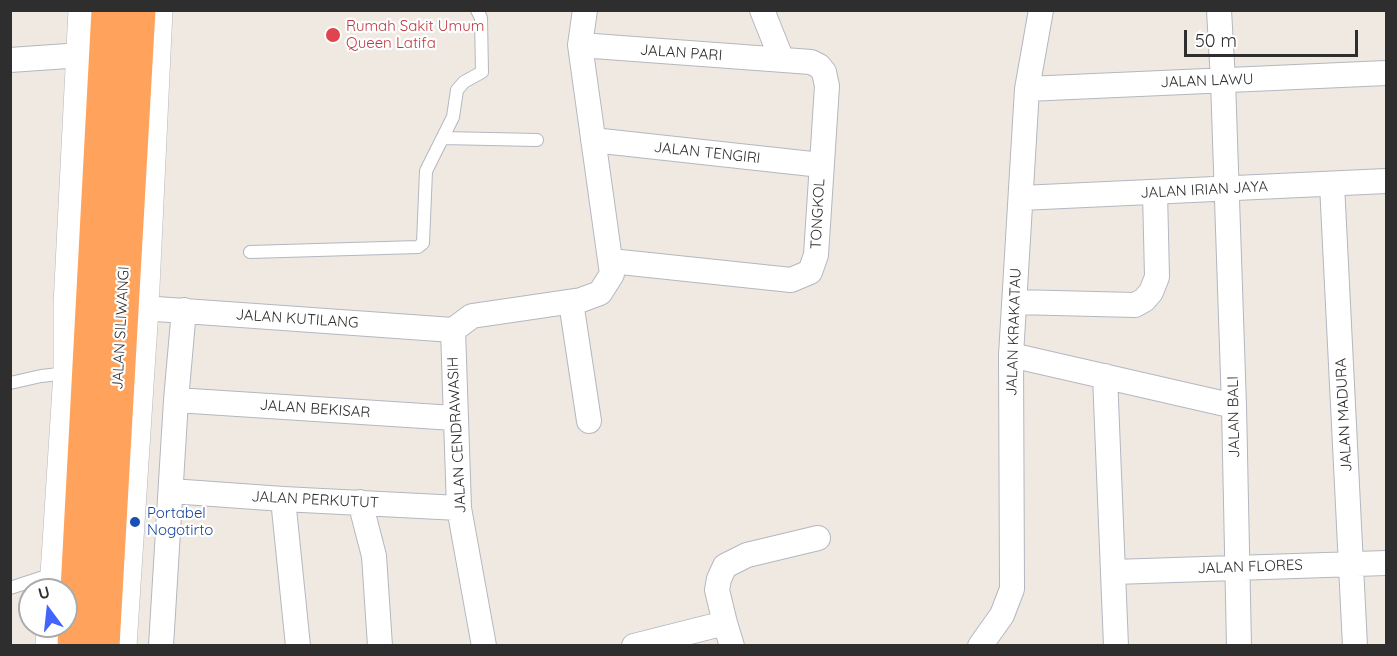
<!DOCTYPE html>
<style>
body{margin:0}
#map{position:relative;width:1397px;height:656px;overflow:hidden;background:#efe9e1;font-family:Quicksand,sans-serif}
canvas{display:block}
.frame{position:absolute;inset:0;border:12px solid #2e2e2e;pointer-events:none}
.north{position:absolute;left:18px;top:578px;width:60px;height:60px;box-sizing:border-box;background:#fff;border:2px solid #ababab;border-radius:50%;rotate:345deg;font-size:16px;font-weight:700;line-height:24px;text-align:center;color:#2e2e2e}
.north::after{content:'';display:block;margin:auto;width:21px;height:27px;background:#4264fb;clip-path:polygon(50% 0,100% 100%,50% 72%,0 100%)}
.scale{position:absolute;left:1184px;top:30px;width:174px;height:27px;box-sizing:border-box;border:3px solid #2e2e2e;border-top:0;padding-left:8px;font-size:18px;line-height:21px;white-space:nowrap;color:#2e2e2e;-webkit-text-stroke:4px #fff;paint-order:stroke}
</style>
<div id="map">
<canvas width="1397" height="656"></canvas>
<div class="frame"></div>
<div class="north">U</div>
<div class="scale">50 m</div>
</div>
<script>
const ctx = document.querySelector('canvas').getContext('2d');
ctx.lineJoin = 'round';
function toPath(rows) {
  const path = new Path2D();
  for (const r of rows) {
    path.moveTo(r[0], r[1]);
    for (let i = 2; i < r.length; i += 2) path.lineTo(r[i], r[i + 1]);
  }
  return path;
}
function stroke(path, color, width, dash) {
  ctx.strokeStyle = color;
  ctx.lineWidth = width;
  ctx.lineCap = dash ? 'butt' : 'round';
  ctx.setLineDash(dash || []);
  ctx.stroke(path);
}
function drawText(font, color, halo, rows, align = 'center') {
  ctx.font = font + ' Quicksand,sans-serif';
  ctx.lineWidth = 4.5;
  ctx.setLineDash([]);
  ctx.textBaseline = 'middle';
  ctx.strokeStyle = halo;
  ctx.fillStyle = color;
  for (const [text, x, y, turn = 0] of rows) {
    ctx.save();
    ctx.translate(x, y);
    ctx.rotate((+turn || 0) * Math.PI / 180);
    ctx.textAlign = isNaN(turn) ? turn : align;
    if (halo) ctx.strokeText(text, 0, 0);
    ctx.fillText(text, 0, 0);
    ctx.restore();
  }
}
const lane = toPath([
 [443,138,537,140],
 [250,252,418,247,423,243,426,171,453,117,457,90,464,82,482,72,481,18,477,10],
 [10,383,41,376,68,373],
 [10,588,56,573]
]);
const street = toPath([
 [762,10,782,60],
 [1219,10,1223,81,1234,406,1239,646],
 [580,45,811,62,819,66,824,72,827,86,816,255,810,272,791,280,611,261],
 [10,60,82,55],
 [1027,89,1386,73],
 [593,140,821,165],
 [1332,184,1355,646],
 [1021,198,1386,181],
 [571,302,589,421],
 [1015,302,1135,305,1144,300,1151,292,1157,277,1155,192],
 [142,308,453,330],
 [453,330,472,316,581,300,600,293,612,274,580,45,585,10],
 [453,330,459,508,484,646],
 [1011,355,1234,406],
 [1105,376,1116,646],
 [176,400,454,418],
 [171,491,283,499,459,508],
 [283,499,298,646],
 [360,502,374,556,380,646],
 [1114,572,1386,563],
 [161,646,176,400,184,310],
 [634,646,725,623],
 [732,646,725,623,717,590,719,579,725,566,747,555,818,538],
 [980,646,1002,615,1012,589,1011,355,1027,89,1041,10]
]);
const secondary = toPath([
 [56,590,70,373,70,305,85,10],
 [52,646,53,626],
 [120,646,142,308,156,10]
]);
const highway = toPath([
 [74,646,108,10],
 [103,646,139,10]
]);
const markers = [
 [333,35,8,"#e0444e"],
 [135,522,6,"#1a4fb4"]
];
const healthNames = [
 ["Rumah Sakit Umum",346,26],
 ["Queen Latifa",346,43]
];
const streetNames = [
 ["JALAN PARI",681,53,4],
 ["JALAN LAWU",1207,81,-2],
 ["JALAN TENGIRI",707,153,6],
 ["JALAN IRIAN JAYA",1204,190,-3],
 ["TONGKOL",818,214,-87],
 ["JALAN KUTILANG",297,319,4],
 ["JALAN SILIWANGI",121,328,-87],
 ["JALAN KRAKATAU",1014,332,-88],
 ["JALAN BEKISAR",315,409,4],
 ["JALAN MADURA",1344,415,-93],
 ["JALAN BALI",1234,417,-91],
 ["JALAN CENDRAWASIH",457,435,-93],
 ["JALAN PERKUTUT",315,500,3],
 ["JALAN FLORES",1250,567,-2]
];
const transitNames = [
 ["Portabel",147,513],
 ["Nogotirto",147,530]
];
stroke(lane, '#b4b7c1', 14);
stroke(street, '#b4b7c1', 26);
stroke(secondary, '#b4b7c1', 34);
stroke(highway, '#c9c9c9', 34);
stroke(lane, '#fff', 12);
stroke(street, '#fff', 24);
stroke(secondary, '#fff', 33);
stroke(highway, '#ffa35c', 33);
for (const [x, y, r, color] of markers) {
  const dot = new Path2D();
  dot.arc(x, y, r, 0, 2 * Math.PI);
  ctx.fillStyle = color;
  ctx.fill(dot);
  stroke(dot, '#fff', 2);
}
drawText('15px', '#be3a42', '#fff', healthNames, 'left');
drawText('15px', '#2e2e2e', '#fff', streetNames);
drawText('15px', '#164399', '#fff', transitNames, 'left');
</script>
